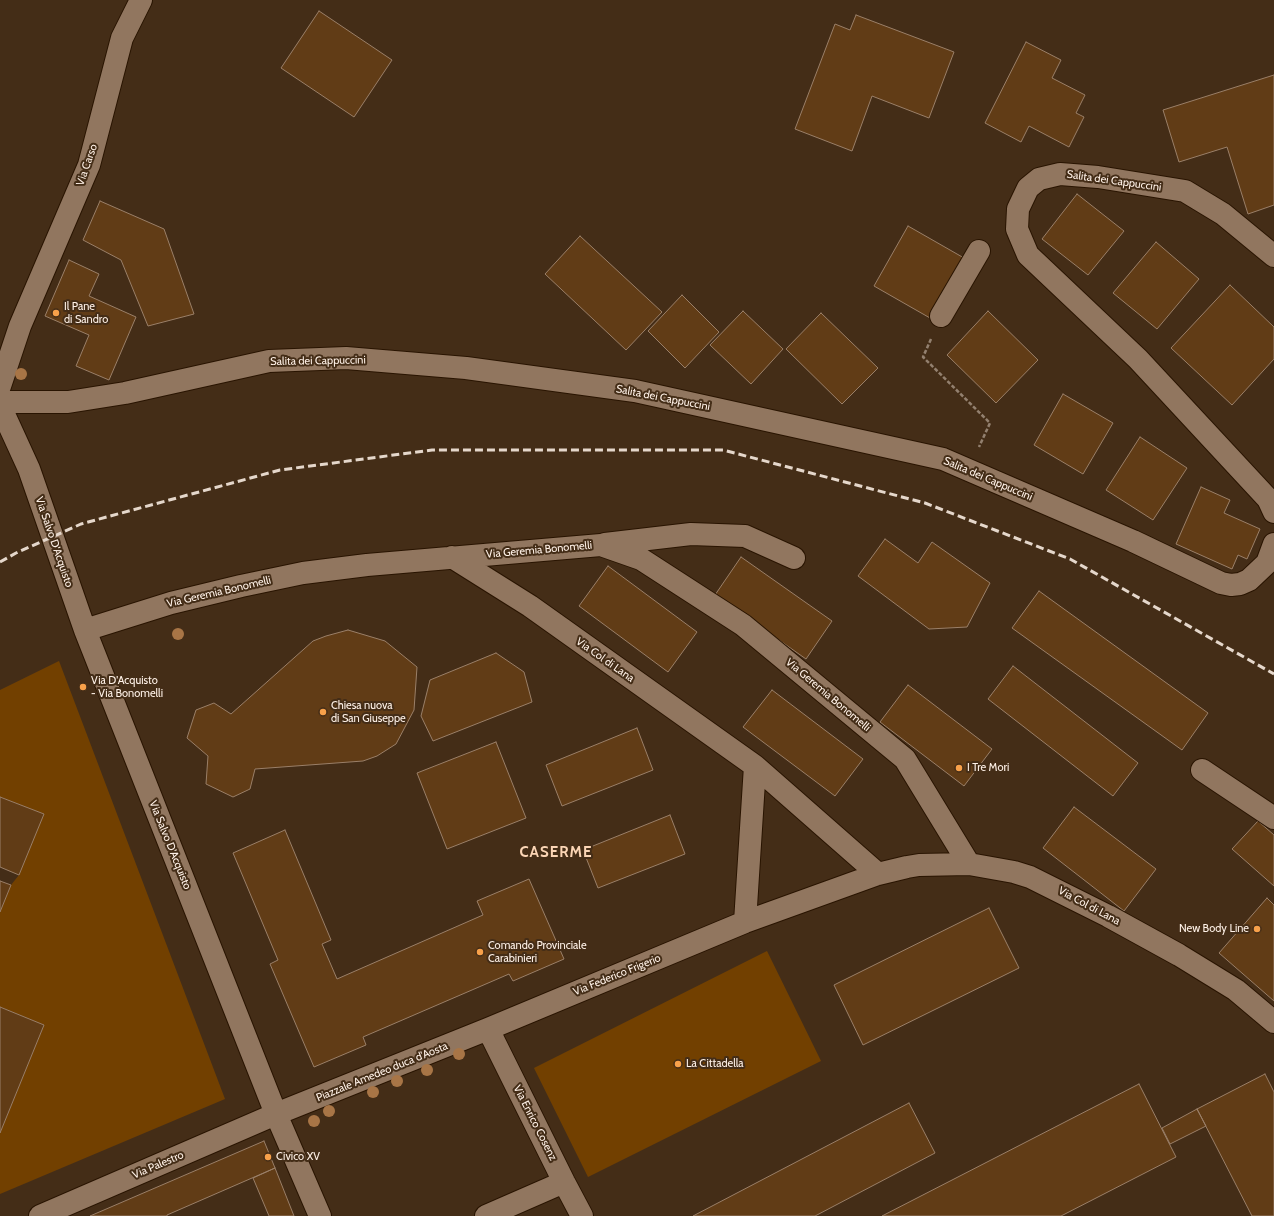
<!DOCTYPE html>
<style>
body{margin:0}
canvas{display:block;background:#442d17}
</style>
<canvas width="1274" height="1216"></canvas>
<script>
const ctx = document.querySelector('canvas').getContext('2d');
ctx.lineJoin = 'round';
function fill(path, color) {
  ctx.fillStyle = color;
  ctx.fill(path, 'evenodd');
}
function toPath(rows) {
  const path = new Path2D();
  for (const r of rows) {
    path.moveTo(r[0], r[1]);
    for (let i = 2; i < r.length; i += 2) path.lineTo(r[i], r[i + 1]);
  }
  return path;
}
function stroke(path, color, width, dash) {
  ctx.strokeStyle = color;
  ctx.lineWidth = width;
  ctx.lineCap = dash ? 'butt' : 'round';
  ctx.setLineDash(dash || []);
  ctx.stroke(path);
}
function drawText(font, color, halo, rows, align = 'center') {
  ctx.font = font + ' Cabin,sans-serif';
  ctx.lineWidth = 4;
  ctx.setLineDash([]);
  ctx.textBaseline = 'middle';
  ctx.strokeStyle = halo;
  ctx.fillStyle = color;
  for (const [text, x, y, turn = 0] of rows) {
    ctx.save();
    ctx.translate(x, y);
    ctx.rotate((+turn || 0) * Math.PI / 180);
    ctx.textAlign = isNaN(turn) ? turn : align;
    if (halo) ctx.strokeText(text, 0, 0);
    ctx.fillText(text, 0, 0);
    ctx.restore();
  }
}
const green = toPath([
 [59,661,225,1099,0,1194,0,1133,44,1025,0,1007,0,912,11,885,19,875,43,814,0,797,0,690],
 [767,951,821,1061,588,1177,534,1068]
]);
const building = toPath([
 [319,11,392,60,354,117,281,68,319,11],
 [856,15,954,52,929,118,872,96,852,151,795,129,835,24,850,30,856,15],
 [1026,42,1061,60,1052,78,1085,95,1076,113,1084,117,1069,147,1029,126,1021,142,985,123,1026,42],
 [1274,75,1274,205,1248,214,1227,147,1179,162,1163,110,1274,75],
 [1077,194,1124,231,1088,275,1042,239,1077,194],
 [100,201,164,229,194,314,148,326,121,260,83,240,100,201],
 [908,226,964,258,930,318,874,286,908,226],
 [580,236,662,312,626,350,545,274,580,236],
 [1156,242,1199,279,1157,329,1113,293,1156,242],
 [69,260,99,274,89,296,136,317,109,380,76,366,89,335,45,316,69,260],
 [1230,285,1274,327,1274,359,1232,405,1171,348,1230,285],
 [682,295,719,332,685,368,648,331,682,295],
 [743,311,783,349,751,384,710,345,743,311],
 [988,311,1038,360,996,403,947,355,988,311],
 [821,313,878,368,842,404,786,349,821,313],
 [1063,394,1113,423,1083,474,1034,445,1063,394],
 [1140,437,1187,468,1153,520,1106,490,1140,437],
 [1201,487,1230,500,1224,513,1260,529,1247,559,1238,555,1232,569,1176,544,1201,487],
 [885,539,918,563,932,542,990,583,967,627,929,629,858,576,885,539],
 [741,557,832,621,806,659,715,595,741,557],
 [608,566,697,632,668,672,579,606,608,566],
 [1039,591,1208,713,1182,750,1012,628,1039,591],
 [348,630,385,641,417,667,414,710,396,744,377,756,363,761,255,769,250,789,233,797,206,784,208,756,187,738,196,710,214,703,231,714,313,641,326,636,348,630],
 [496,653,524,672,532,702,433,741,421,716,430,680,496,653],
 [1013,666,1138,763,1113,796,988,699,1013,666],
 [908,685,992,749,964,786,880,722,908,685],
 [772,690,863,759,835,796,743,727,772,690],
 [637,728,653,770,562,806,546,765,637,728],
 [496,742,526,818,447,849,417,773,496,742],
 [0,797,44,814,19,875,0,867,0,797],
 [1074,807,1156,869,1124,911,1043,848,1074,807],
 [670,815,685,854,598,888,583,850,670,815],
 [1258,821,1274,835,1274,886,1232,849,1258,821],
 [285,830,331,940,322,944,337,979,483,915,477,901,529,879,564,959,513,981,509,974,363,1037,366,1045,314,1067,270,964,278,960,233,853,285,830],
 [0,881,11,885,0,912,0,881],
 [1267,898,1274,905,1274,1001,1219,953,1267,898],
 [989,908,1019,968,863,1045,834,985,989,908],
 [0,1007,44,1025,0,1133,0,1007],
 [1265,1074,1274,1092,1274,1216,1252,1216,1197,1109,1265,1074],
 [1139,1084,1176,1157,1061,1216,882,1216,1139,1084],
 [909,1103,935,1153,815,1216,693,1216,909,1103],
 [1197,1109,1206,1126,1170,1144,1162,1128,1197,1109],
 [264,1141,275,1168,167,1215,167,1216,90,1216,264,1141],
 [275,1168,294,1216,269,1216,253,1178,275,1168]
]);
const path = toPath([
 [931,339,923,357,990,423,979,447]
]);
const minor = toPath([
 [1274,256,1223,214,1185,191,1098,177,1060,174,1039,179,1028,188,1018,209,1017,229,1028,255,1138,359,1268,499,1274,512],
 [941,316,979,251],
 [0,386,20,326,89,165,122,38,141,0],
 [5,402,68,402,125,393,269,361,346,358,466,368,635,391,943,459,1133,541,1221,583,1231,585,1240,584,1249,580,1267,563,1274,544],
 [3,412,29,469,85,630,276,1114,320,1216],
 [605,544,691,534,745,536,794,558],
 [452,557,530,606,755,766,745,922],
 [85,630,171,603,241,586,303,573,367,565,601,545,641,559,743,625,905,759,969,864],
 [755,766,878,874],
 [1202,770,1274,818],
 [488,1029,564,1182,582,1216],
 [40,1216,276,1114,488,1029,745,922,878,874,907,867,919,865,969,864,1014,872,1030,877,1108,916,1179,955,1236,990,1274,1022],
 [486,1216,564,1182]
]);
const rail = toPath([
 [0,562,16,553,81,524,280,470,432,450,723,450,925,503,1070,559,1274,674]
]);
const trees = [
 [21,374],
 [178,634],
 [459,1054],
 [427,1070],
 [397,1081],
 [373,1092],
 [329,1111],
 [314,1121]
];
const markers = [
 [56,313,4,"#f8a14a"],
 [83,687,4,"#f8a14a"],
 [323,712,4,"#f8a14a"],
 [959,768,4,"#f8a14a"],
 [1257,929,4,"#f8a14a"],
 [480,952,4,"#f8a14a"],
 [678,1064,4,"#f8a14a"],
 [268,1157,4,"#f8a14a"]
];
const streetNames = [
 ["Via Carso",87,165,-71],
 ["Salita dei Cappuccini",1114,181,8],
 ["Salita dei Cappuccini",318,361,-1],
 ["Salita dei Cappuccini",663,398,11],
 ["Salita dei Cappuccini",988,479,23],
 ["Via Salvo D'Acquisto",54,542,71],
 ["Via Geremia Bonomelli",539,550,-5],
 ["Via Geremia Bonomelli",219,592,-13],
 ["Via Col di Lana",605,660,35],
 ["Via Geremia Bonomelli",828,695,40],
 ["Via Salvo D'Acquisto",170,845,68],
 ["Via Col di Lana",1089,906,28],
 ["Via Federico Frigerio",617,975,-22],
 ["Piazzale Amedeo duca d'Aosta",382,1072,-22],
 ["Via Enrico Cosenz",535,1123,63],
 ["Via Palestro",158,1165,-23]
];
const poiNames = [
 ["Il Pane",64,307],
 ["di Sandro",64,320],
 ["Via D'Acquisto",91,681],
 ["- Via Bonomelli",91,694],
 ["Chiesa nuova",331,706],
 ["di San Giuseppe",331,719],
 ["I Tre Mori",967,768],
 ["New Body Line",1249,929,"right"],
 ["Comando Provinciale",488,946],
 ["Carabinieri",488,959],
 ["La Cittadella",686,1064],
 ["Civico XV",276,1157]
];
const districtNames = [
 ["CASERME",556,853]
];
fill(green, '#724000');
fill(building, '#613c16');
stroke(building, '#9a7f68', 1);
stroke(minor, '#291401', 24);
stroke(path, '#93806f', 2.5, [4, 2]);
stroke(minor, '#91765f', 22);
stroke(rail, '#e5d7cb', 3, [8, 4]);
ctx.fillStyle = '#a87546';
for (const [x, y] of trees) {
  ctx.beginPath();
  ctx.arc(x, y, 6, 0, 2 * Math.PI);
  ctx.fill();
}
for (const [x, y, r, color] of markers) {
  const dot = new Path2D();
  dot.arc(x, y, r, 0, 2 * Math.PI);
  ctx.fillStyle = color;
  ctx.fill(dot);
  stroke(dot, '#442d17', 1.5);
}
drawText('11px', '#fff2e8', '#442d17', streetNames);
drawText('11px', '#fff2e8', '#442d17', poiNames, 'left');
ctx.letterSpacing = '1px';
drawText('bold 15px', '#fbd5b5', '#442d17', districtNames);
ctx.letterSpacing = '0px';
</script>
